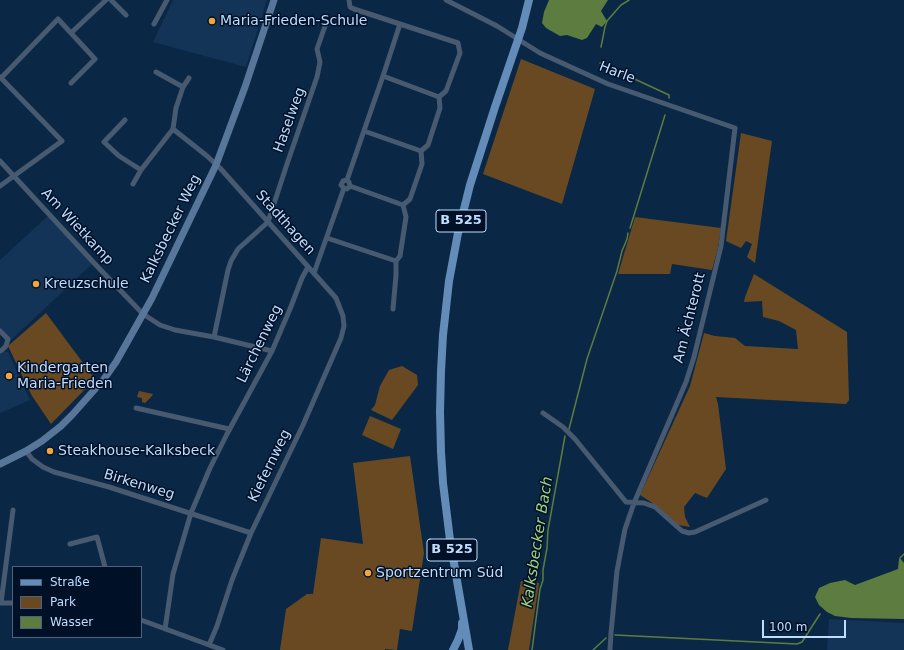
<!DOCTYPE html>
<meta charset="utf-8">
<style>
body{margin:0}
#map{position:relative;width:904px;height:650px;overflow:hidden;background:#0a2846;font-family:"DejaVu Sans",sans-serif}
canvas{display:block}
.legend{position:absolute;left:12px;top:566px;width:130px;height:72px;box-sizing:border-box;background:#001027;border:1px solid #4d627d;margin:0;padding:5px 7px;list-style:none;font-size:12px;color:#c0ddfe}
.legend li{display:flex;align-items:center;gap:8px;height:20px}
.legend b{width:20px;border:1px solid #4d627d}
.scale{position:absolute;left:762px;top:620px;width:84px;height:18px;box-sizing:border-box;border:2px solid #c0ddfe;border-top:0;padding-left:5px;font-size:12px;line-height:14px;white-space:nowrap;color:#c0ddfe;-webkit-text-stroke:3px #001027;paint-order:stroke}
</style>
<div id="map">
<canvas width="904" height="650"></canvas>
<ul class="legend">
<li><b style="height:5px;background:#638cb8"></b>Straße</li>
<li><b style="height:11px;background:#694921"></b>Park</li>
<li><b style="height:11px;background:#5d7c3f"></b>Wasser</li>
</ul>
<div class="scale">100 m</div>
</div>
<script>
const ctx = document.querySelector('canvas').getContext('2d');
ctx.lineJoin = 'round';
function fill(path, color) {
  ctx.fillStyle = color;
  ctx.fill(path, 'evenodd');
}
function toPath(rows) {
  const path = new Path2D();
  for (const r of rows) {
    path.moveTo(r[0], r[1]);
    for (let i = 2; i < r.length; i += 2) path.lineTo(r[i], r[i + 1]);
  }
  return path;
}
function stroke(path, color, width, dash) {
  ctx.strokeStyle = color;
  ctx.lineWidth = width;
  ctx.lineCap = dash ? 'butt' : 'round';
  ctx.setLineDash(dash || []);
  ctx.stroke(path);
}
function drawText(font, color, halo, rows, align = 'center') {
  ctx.font = font + ' "DejaVu Sans",sans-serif';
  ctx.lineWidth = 3;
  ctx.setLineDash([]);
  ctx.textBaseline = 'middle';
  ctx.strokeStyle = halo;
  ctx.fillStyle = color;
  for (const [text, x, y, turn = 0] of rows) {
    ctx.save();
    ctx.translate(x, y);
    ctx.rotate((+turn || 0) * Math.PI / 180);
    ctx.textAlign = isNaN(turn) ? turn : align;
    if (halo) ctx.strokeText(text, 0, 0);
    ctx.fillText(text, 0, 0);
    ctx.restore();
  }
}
const built = toPath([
 [173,0,267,0,246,67,153,42],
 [49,215,92,264,10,341,0,330,0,260],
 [3,352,8,352,30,400,0,413,0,353],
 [829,619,904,623,904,650,827,650]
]);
const green = toPath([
 [521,59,595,89,562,204,483,174],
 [741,133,772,141,755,263,747,257,752,244,746,241,741,248,726,241],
 [635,217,721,228,718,248,712,270,672,264,670,274,618,274],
 [754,274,847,332,849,400,846,404,716,397,718,404,726,469,707,498,695,493,684,507,685,517,690,527,673,524,651,502,640,495,690,386,704,333,715,336,735,338,745,346,798,349,796,330,779,321,763,317,762,301,744,302,745,297],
 [46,313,95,379,51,424,32,396,8,346],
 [402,366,417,375,418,385,392,420,371,410,375,405,380,386,389,370],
 [139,391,153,394,152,396,145,403,142,402,142,398,137,397],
 [370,416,401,429,393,449,362,435],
 [410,456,424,553,412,631,400,629,397,650,385,649,385,650,280,650,286,609,307,594,313,594,321,538,363,544,353,463],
 [521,581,539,583,529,650,508,650]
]);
const water = toPath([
 [549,0,608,0,601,11,607,21,602,27,596,24,587,38,582,40,567,35,560,36,546,28,542,23,544,12],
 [900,558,904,563,904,619,851,618,835,616,827,612,819,605,815,597,819,588,830,583,845,580,855,585,898,569,899,559]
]);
const stream = toPath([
 [601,47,605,27,607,21,621,5,629,0],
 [600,63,669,95,669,98],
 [630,228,665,115],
 [569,429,587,359,617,271,622,251,627,239,628,233],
 [900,558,904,554],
 [615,635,797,644,802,642,820,614],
 [532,650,540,589,543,580,543,570,547,548,548,530,565,436],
 [593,650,606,638]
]);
const street = toPath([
 [111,0,126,15],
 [349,0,350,7,354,9,458,43,460,53,446,91,439,97,440,108,428,145,421,151,364,131],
 [446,0,497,26,540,53,608,84,735,128,721,246,694,357,686,382,634,503,625,529,617,571,611,633,610,650],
 [154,24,167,0],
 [71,33,106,0],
 [156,72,183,87],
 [383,76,439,97],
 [0,77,62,141,0,186],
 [1,78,58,19,95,59,71,83],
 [125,120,104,142,119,156,141,170],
 [173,129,207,156,220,168,336,298,343,316,344,326,341,338,303,425,251,533,232,580,217,626,209,645],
 [0,161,94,263,143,314,160,325,175,330,214,337,272,351],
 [347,180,368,119,383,76,400,24],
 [133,184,141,170,173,129,176,108,183,87,189,78],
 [350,186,349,182,347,180,343,181,341,185,344,188,347,189,350,186,403,205,410,199,422,164,421,151],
 [327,238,396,261,400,256,406,217,403,205],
 [314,273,344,188],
 [393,309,396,275,396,261],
 [0,331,8,339,6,346,2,350,0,351],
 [214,337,228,270,231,261,238,249,268,222,287,164,317,77,320,62,317,49,325,26],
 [136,408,229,429],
 [543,413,563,427,575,439,626,502,644,503,655,507,682,531,689,533,695,532,766,500],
 [26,451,32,459,43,467,54,472,109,487,251,533],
 [70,544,97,537,105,567],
 [0,603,13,603],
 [1,603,13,510],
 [141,620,223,650],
 [165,629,173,574,191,513,210,468,227,434,272,351,290,309,302,278,308,267]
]);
const secondary = toPath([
 [0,464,26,451,42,441,61,426,72,415,104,379,116,362,129,339,152,298,216,165,245,87,274,0]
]);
const primary = toPath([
 [453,650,458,640,462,629,462,623],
 [469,650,450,540,443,483,441,452,440,412,441,371,443,335,449,281,458,233,470,185,495,107,522,28,529,0]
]);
const markers = [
 [212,21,4,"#f0a63f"],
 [36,284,4,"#f0a63f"],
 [9,376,4,"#f0a63f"],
 [50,451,4,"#f0a63f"],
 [368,573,4,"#f0a63f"]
];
const shields = [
 [461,221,50],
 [452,550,50]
];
const shieldNames = [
 ["B 525",461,221],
 ["B 525",452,550]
];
const poiNames = [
 ["Maria-Frieden-Schule",220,21],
 ["Kreuzschule",44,284],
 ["Kindergarten",17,368],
 ["Maria-Frieden",17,384],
 ["Steakhouse-Kalksbeck",58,451],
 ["Sportzentrum Süd",376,573]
];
const streetNames = [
 ["Harle",617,73,21],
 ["Haselweg",290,120,-70],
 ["Stadthagen",285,223,48],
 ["Am Wietkamp",77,227,47],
 ["Kalksbecker Weg",171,229,-64],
 ["Am Ächterott",690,318,-76],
 ["Lärchenweg",260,344,-64],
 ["Kiefernweg",270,466,-64],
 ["Birkenweg",139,485,17]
];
const waterNames = [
 ["Kalksbecker Bach",538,542,-81]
];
fill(built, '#133456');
fill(green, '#694921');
fill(water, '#5d7c3f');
stroke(stream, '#5d7c3f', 1.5);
stroke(street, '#475a70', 5);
stroke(secondary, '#577699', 7);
stroke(primary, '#638cb8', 8);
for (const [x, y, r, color] of markers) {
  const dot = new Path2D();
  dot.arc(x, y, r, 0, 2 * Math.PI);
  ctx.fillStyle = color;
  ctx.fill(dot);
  stroke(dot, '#001027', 1.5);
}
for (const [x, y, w] of shields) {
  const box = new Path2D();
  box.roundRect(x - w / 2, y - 11, w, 22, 3);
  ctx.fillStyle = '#001027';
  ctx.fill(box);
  stroke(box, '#c0ddfe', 1);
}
drawText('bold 13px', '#c0ddfe', null, shieldNames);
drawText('14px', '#c0ddfe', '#001027', poiNames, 'left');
drawText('14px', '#c0ddfe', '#001027', streetNames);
drawText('italic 15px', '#a5d37c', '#001027', waterNames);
</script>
